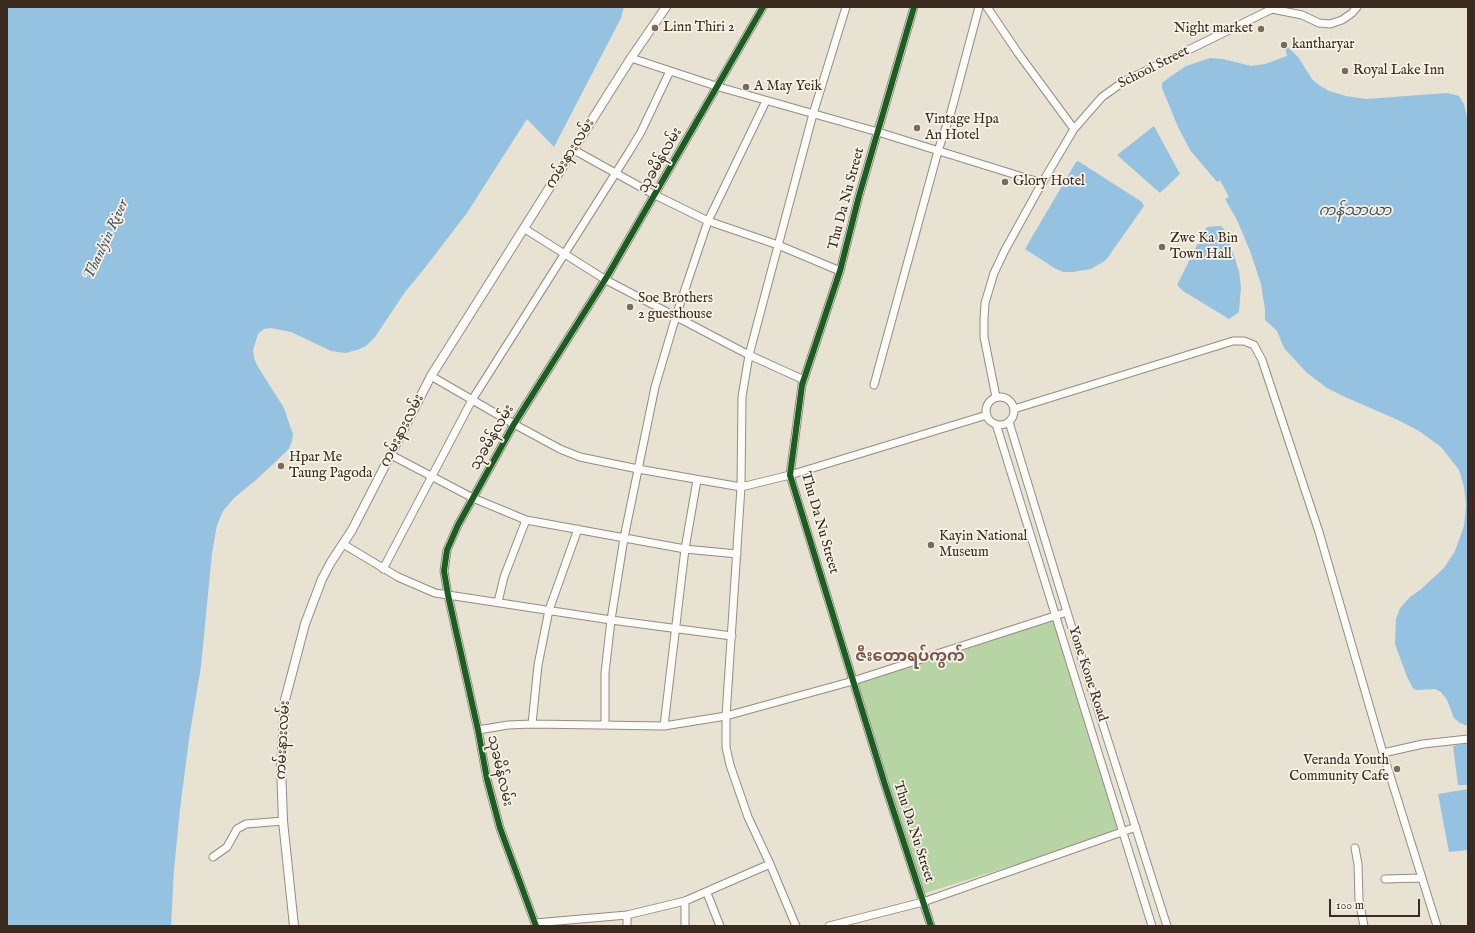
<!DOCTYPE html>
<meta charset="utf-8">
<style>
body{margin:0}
#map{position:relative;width:1475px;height:933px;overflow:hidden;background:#e8e2d3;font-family:"IM FELL English",serif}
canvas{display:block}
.frame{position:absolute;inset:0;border:8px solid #3b2a1e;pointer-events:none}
.scale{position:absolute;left:1329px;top:899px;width:91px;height:18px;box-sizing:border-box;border:2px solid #3b2a1e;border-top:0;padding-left:5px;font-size:12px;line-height:14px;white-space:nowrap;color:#3b2a1e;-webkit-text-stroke:3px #f7f3e8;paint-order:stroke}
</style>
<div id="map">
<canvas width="1475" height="933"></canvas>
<div class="frame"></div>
<div class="scale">100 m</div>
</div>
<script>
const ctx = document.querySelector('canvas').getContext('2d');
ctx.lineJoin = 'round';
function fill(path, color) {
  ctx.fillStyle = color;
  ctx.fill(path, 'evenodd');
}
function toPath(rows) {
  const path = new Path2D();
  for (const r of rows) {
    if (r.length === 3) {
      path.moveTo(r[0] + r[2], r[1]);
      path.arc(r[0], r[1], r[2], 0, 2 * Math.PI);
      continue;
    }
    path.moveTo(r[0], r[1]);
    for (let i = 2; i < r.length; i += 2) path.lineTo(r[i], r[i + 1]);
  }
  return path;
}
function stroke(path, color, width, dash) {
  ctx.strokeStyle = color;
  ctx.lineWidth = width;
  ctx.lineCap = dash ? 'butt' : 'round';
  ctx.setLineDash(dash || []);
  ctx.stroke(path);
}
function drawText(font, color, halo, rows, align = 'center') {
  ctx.font = font + ' "IM FELL English","Noto Sans Myanmar",serif';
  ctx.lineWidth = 3.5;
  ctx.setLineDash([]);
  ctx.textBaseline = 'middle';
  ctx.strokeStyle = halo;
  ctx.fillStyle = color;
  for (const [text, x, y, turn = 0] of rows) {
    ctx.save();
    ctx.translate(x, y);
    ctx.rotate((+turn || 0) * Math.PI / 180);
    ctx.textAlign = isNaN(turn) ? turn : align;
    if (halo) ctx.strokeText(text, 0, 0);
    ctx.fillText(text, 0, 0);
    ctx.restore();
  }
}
const green = toPath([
 [1055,615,1123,831,919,895,853,681]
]);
const water = toPath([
 [7,7,624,7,621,18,554,147,527,119,467,213,424,269,405,292,375,337,366,346,357,350,345,353,331,351,291,332,271,328,264,329,258,334,253,350,254,358,258,367,284,408,290,426,293,434,292,441,289,449,256,480,234,498,223,511,217,525,212,553,201,666,189,739,180,809,174,870,171,926,7,926],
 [1288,47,1298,57,1312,79,1319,85,1329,91,1346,96,1366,99,1447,93,1459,96,1464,104,1468,122,1468,726,1460,723,1454,718,1447,700,1441,692,1435,689,1416,690,1413,688,1407,677,1395,644,1396,619,1400,608,1410,597,1420,590,1444,568,1455,551,1464,526,1466,505,1464,487,1459,470,1441,447,1419,431,1398,420,1345,397,1327,388,1307,373,1284,348,1277,331,1265,320,1265,310,1261,284,1250,251,1237,220,1225,199,1229,197,1220,180,1217,182,1190,150,1178,127,1162,88,1162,83,1167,79,1186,66,1210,58,1223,59,1251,66,1265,64,1287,56,1285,48],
 [1154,126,1180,174,1160,193,1117,155],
 [1078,161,1142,202,1144,206,1106,260,1091,269,1072,272,1063,272,1056,269,1025,249,1076,162],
 [1220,226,1222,227,1226,232,1239,271,1241,287,1239,312,1229,319,1183,291,1177,285,1204,231,1207,227],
 [1467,743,1468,785,1458,785,1453,746],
 [1468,789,1468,850,1449,852,1438,794]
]);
const minor = toPath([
 [914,7,859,196,840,271,802,385,790,475,885,785,931,926],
 [987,7,1018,53,1074,129],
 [631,58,719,87,878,132,1042,183],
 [574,150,655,195,708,221,778,245,840,271],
 [525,229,606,280,749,355,804,380],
 [431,376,514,424,560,449,580,457,638,469,741,487,790,475,987,415],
 [874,385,938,151,951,112,979,7],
 [996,397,984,337,984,319,985,303,994,273,1005,250,1042,183,1074,129,1102,97,1123,82,1272,9,1302,15,1319,23,1330,24,1342,20,1352,13,1357,7],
 [1000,411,14],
 [1014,409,1233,341,1244,341,1254,345,1262,360,1319,532,1383,753,1437,926],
 [1009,422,1067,612,1167,926],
 [996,424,1152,926],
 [391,455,473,498,526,520,685,549,737,554],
 [343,544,398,577,435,593,611,620,732,636],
 [383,569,472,400,629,152,641,132,670,71],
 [498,602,504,577,526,520],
 [532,724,538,665,549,610,578,529],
 [605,725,605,673,611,620,624,538,655,387,676,316,708,221,766,101],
 [664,726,685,549,697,480],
 [478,730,508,725,532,724,664,726,726,716,853,681,1067,612],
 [1383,753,1423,744,1468,739],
 [1355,848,1358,864,1359,900,1364,926],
 [213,857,227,847,237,829,246,824,283,821],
 [1385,879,1422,878],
 [707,893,720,926],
 [685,901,685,926],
 [627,915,627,926],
 [535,923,627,915,685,901,770,864],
 [536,926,500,828,487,779,478,730,448,595,444,571,447,550,458,525,514,424,608,275,763,7],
 [796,926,770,864,748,817,730,765,726,747,726,716,741,487,742,397,749,355,813,114,846,7],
 [829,926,923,902,1136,827]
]);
const major = toPath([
 [294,926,283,821,281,767,285,700,305,624,322,579,331,562,352,530,431,376,631,58,666,7]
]);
const cycleway = toPath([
 [914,7,859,196,840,271,802,385,790,475,885,785,931,926],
 [536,926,500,828,487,779,478,730,448,595,444,571,447,550,458,525,514,424,608,275,763,7]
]);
const markers = [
 [655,28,4,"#786a5d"],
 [1261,29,4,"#786a5d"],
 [1284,45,4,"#786a5d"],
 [1345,71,4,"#786a5d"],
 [746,87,4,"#786a5d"],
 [917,128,4,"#786a5d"],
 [1005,182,4,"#786a5d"],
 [1162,247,4,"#786a5d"],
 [630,307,4,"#786a5d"],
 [281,466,4,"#786a5d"],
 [931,545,4,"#786a5d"],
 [1397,769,4,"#786a5d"]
];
const poiNames = [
 ["Linn Thiri 2",663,28],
 ["Night market",1253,29,"right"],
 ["kantharyar",1292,45],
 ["Royal Lake Inn",1353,71],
 ["A May Yeik",754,87],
 ["Vintage Hpa",925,120],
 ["An Hotel",925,136],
 ["Glory Hotel",1013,182],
 ["Zwe Ka Bin",1170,239],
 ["Town Hall",1170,255],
 ["Soe Brothers",638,299],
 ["2 guesthouse",638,315],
 ["Hpar Me",289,458],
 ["Taung Pagoda",289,474],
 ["Kayin National",939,537],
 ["Museum",939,553],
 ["Veranda Youth",1389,761,"right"],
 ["Community Cafe",1389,777,"right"]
];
const streetNames = [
 ["School Street",1154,68,-27],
 ["ကမ်းနားလမ်း",571,154,-58],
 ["သုခမိန်လမ်း",661,161,-60],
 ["Thu Da Nu Street",847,199,-75],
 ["ကမ်းနားလမ်း",403,431,-63],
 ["သုခမိန်လမ်း",493,438,-60],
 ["Thu Da Nu Street",819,523,74],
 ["Yone Kone Road",1087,674,72],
 ["ကမ်းနားလမ်း",284,740,-87],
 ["သုခမိန်လမ်း",499,771,77],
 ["Thu Da Nu Street",913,832,72]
];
const waterNames = [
 ["ကန်သာယာ",1355,212],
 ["Thanlyin River",107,240,-65]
];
const quarterNames = [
 ["ဇီးတောရပ်ကွက်",910,658]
];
fill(green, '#b6d4a4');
fill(water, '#95c2e1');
stroke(minor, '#928d83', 9);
stroke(major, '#928d83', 10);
stroke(minor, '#fcfbf8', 7);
stroke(major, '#fcfbf8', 8);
stroke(cycleway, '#1b5e20', 6);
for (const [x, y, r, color] of markers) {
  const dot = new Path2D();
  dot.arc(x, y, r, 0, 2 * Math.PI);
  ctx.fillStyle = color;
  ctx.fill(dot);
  stroke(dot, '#f7f3e8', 1.5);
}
drawText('14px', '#3b2a1e', '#f7f3e8', poiNames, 'left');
drawText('14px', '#3b2a1e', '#f7f3e8', streetNames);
drawText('italic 15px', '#4c535a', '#f7f3e8', waterNames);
drawText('bold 16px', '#7a5950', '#f7f3e8', quarterNames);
</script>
